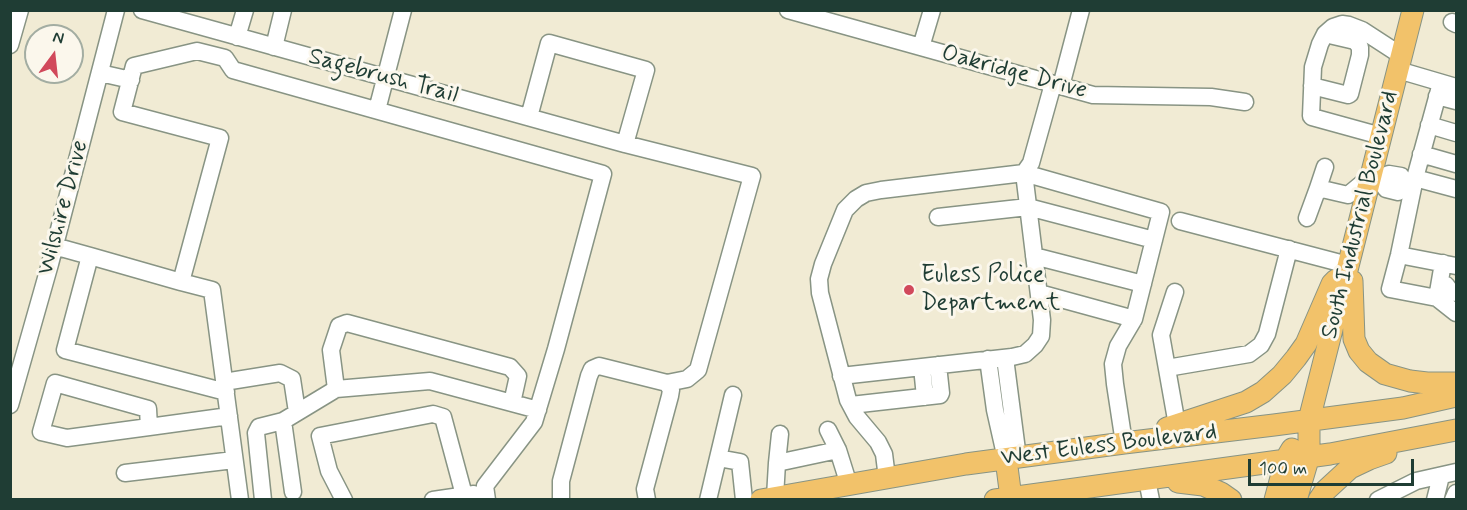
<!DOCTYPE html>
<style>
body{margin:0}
#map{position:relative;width:1467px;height:510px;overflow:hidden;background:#f1ebd4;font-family:Mynerve,sans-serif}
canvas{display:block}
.frame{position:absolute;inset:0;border:12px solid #1f3d34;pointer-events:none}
.north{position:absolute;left:24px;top:24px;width:60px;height:60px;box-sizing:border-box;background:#fbf7ec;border:2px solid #a3ada2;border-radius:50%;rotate:15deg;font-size:16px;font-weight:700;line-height:24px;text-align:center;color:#1f3d34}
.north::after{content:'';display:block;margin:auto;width:21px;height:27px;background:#d1495b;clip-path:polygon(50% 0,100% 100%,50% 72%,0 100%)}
.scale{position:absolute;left:1248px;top:459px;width:166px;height:27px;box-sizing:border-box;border:3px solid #1f3d34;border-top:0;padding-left:8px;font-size:18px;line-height:21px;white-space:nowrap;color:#1f3d34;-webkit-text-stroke:4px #fbf7ec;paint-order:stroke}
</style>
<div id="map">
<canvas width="1467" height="510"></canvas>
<div class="frame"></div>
<div class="north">N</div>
<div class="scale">100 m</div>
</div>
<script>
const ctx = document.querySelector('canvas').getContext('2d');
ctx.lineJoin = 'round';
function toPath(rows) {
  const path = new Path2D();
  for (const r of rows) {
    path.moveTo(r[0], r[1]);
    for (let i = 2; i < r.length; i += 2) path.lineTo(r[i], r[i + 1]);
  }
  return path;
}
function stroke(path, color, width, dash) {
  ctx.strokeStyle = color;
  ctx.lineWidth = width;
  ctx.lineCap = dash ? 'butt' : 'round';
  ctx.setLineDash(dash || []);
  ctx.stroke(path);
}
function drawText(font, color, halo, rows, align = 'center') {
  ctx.font = font + ' Mynerve,sans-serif';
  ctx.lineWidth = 6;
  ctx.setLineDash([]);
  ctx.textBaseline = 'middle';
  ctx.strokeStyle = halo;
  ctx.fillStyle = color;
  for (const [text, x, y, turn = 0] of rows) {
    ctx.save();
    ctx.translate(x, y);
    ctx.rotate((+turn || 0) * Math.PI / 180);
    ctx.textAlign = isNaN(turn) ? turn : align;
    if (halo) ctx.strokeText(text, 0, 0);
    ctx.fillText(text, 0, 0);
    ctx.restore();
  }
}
const minor = toPath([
 [142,10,625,144,752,176,698,370,687,379,667,383],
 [788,10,1093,95,1211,97,1245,102],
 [1452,22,1456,24],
 [237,37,245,10],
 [10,45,20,10],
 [274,47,283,10],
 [921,47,932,10],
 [1398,70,1456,87],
 [100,73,131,80],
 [1441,83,1415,178,1456,189],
 [1061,86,1081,10],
 [1312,86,1348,95,1350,94,1360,55,1360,47,1355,41,1325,34],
 [1437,96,1456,101],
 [377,110,403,10],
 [529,117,549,43,646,70,625,144],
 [1429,125,1456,133],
 [1381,136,1312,117,1311,116,1313,67,1320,44,1325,34,1333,27,1342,24,1349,25,1362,30,1402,56],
 [1421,154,1456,164],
 [1325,167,1318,188,1335,192,1348,195,1371,176,1379,179,1389,174,1401,176,1406,185,1413,188],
 [1415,178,1399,255,1390,289,1437,298,1456,313],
 [1379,179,1386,189,1398,192,1406,185],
 [938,217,1028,207,1154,240],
 [1307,218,1318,188],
 [1180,221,1348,265],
 [54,246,90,256,65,350,226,392],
 [1399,255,1456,266],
 [90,256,181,282],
 [1034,256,1143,284],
 [1446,285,1451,292,1456,293],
 [1175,292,1161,335,1177,425],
 [1039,293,1134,319],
 [1437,298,1443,263],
 [1005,358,1018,458],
 [988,359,995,410,1006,459],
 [922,367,925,397],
 [1167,368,1249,354,1261,345,1267,334,1289,249],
 [841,376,1012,357,1025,354,1035,345,1041,336,1042,320,1024,173,1031,163,1053,84],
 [224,382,280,373,292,379,297,412],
 [336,389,331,350,339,326,347,323,510,367,518,376,512,403],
 [10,405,50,264,116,10],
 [851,405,940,395,941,393,938,365],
 [283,421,293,492],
 [149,427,148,409,55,383,41,432,67,438,149,427,229,416],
 [828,430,838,450,849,485],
 [780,434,777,463,838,450],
 [718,458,740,462,744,500],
 [125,473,234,460],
 [887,478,884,454,878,442,857,417,848,400,820,293,819,279,823,264,845,210,856,199,866,193,881,190,1024,173,1161,212,1134,319,1118,346,1113,364,1115,384,1124,443],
 [1147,480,1151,500],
 [775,497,777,463],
 [240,500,212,290,181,282,220,138,122,112,134,66,197,51,225,58,233,70,603,174,556,349,534,422,485,486,487,500],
 [263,500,256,433,259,427,283,421,336,389,430,381,538,410],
 [344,500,329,471,320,436,433,414,443,417,464,495],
 [433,500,474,494],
 [561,500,561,481,589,376,592,369,599,366,667,383,671,390,670,396,645,489,647,500],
 [708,500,733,395],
 [1378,500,1416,481,1456,472],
 [1435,500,1441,476],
 [1453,500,1456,493]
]);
const major = toPath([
 [1352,281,1354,339,1359,351,1368,362,1385,374,1410,381,1427,383,1456,383],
 [1167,428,1246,402,1263,392,1282,375,1296,358,1306,344,1332,284,1336,280],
 [1006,459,1011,498],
 [1178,482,1203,485,1221,493,1231,500],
 [761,500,966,464,1124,443,1274,425,1403,408,1456,396],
 [995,500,1330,454,1456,430],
 [1275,500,1286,459,1292,449],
 [1296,500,1309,456,1309,420,1413,10],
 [1319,500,1325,491,1350,468,1369,459,1386,453]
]);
const markers = [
 [909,290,6,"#d1495b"]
];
const streetNames = [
 ["Oakridge Drive",1014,73,15],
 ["Sagebrush Trail",383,77,15],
 ["Wilshire Drive",64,208,-75],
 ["South Industrial Boulevard",1361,215,-76],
 ["West Euless Boulevard",1109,446,-7]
];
const poiNames = [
 ["Euless Police",921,276],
 ["Department",921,304]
];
stroke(minor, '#889484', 19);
stroke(major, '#889484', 23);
stroke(minor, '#fff', 16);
stroke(major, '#f2c26a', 21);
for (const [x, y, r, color] of markers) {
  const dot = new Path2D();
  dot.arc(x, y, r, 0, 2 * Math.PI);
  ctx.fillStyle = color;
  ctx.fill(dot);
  stroke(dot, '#fbf7ec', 2);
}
drawText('24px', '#1f3d34', '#fbf7ec', streetNames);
drawText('24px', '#1f3d34', '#fbf7ec', poiNames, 'left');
</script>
